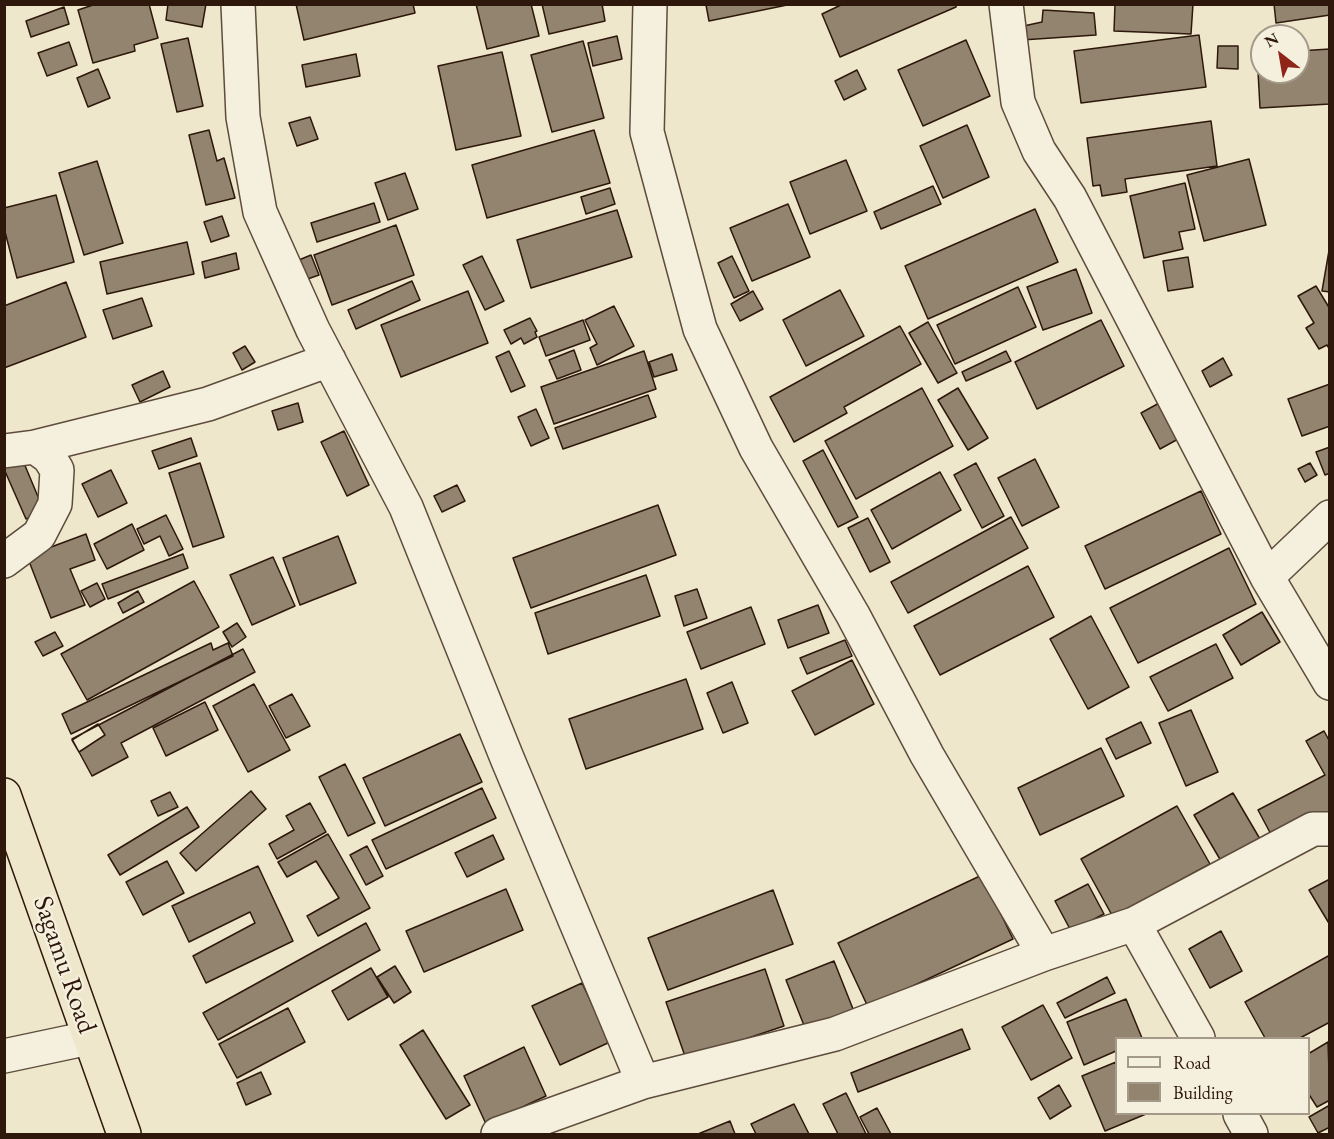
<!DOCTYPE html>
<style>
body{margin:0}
#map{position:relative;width:1334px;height:1139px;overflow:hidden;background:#efe7cc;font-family:"EB Garamond",serif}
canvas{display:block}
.frame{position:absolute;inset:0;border:6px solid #2d180b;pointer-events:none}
.legend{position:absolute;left:1115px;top:1037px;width:195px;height:78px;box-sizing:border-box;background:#f5efde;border:2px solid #a5998a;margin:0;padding:8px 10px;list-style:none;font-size:18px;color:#2d180b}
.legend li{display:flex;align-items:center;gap:12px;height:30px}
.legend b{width:30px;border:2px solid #a5998a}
.north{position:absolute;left:1250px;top:24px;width:60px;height:60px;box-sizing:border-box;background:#f5efde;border:2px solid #a5998a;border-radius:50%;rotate:329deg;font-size:16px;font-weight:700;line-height:24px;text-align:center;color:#2d180b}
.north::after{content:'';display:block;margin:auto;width:21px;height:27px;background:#8f2418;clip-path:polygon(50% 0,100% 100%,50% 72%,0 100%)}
</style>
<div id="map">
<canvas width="1334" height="1139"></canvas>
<div class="frame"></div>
<ul class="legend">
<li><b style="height:8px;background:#f5efde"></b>Road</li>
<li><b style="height:16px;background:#92846f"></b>Building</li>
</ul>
<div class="north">N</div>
</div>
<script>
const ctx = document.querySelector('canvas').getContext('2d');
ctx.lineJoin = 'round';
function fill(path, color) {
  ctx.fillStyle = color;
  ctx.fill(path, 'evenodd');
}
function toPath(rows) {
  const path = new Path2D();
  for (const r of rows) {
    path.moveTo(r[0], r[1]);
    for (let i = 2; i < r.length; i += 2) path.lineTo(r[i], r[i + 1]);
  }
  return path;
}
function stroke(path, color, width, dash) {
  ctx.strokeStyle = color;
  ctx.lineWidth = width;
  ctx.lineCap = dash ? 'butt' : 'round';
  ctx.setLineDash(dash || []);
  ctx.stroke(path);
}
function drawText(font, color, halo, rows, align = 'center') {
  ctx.font = font + ' "EB Garamond",serif';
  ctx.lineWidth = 4.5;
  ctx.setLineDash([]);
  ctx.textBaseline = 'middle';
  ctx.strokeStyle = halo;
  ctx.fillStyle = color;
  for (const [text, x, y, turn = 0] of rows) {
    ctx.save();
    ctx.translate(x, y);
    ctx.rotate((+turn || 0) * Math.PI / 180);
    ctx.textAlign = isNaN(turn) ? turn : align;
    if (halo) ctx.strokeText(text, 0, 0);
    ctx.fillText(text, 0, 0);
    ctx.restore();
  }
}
const building = toPath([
 [96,4,149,4,158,38,134,45,135,51,93,63,78,10,96,4],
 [168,4,206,4,202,27,166,20,168,4],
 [296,4,413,4,415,13,304,40,296,4],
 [476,4,531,4,539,36,487,49,476,4],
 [542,4,602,4,605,21,549,34,542,4],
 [710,4,792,4,709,21,706,5,710,4],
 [843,4,956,4,956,7,840,57,822,14,843,4],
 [1115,4,1193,4,1191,34,1114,31,1115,4],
 [1274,4,1330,4,1330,15,1276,23,1274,4],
 [64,7,69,24,31,37,26,21,64,7],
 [1043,10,1094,13,1096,35,1022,40,1019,27,1042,22,1043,10],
 [1199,35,1206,87,1081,103,1074,51,1199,35],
 [617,36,622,59,593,66,588,43,617,36],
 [188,38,203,106,177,112,161,44,188,38],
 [966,40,990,96,923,126,898,70,966,40],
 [583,41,604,118,552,132,531,55,583,41],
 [69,42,77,65,47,76,38,53,69,42],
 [1218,46,1238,46,1238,69,1217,68,1218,46],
 [1330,49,1330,104,1260,108,1257,53,1262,53,1262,72,1298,72,1298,51,1330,49],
 [502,52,521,136,456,150,438,66,502,52],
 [356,54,360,76,306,87,302,65,356,54],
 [98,69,110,98,88,107,77,78,98,69],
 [857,70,866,89,844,100,835,81,857,70],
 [310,117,318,139,297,146,289,123,310,117],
 [1211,121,1217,166,1125,179,1127,192,1102,196,1100,185,1093,186,1087,138,1211,121],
 [967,125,989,177,943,198,920,146,967,125],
 [209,130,217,161,224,158,235,198,206,205,189,135,209,130],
 [594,130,610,183,487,218,472,165,594,130],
 [1249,159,1266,225,1204,241,1187,175,1249,159],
 [846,160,867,211,810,234,790,182,846,160],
 [97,161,123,243,84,255,59,173,97,161],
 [405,173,418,209,388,220,375,183,405,173],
 [1185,183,1195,229,1179,232,1183,249,1144,258,1130,196,1185,183],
 [933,186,941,204,881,229,874,212,933,186],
 [610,188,615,204,586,214,581,197,610,188],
 [56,195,74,262,17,278,4,228,4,208,56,195],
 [374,203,380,222,317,242,311,223,374,203],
 [788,204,810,257,752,281,730,228,788,204],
 [1035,209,1058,262,928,319,905,266,1035,209],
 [617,210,632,257,531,288,517,240,617,210],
 [222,216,229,236,211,242,204,222,222,216],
 [396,225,414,275,332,305,314,255,396,225],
 [187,242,194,274,107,294,100,262,187,242],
 [1330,245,1330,292,1322,291,1330,245],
 [236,253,239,269,205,278,202,262,236,253],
 [311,255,319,275,302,281,294,262,311,255],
 [482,256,504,301,485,310,463,265,482,256],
 [732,256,749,291,734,298,718,263,732,256],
 [1188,257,1193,287,1168,291,1163,261,1188,257],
 [1076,269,1092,313,1043,330,1027,287,1076,269],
 [412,281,420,300,356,329,348,310,412,281],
 [66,282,86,337,4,368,4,306,66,282],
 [1316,286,1330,309,1330,350,1327,345,1319,349,1306,328,1314,323,1298,296,1316,286],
 [1018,287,1036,327,955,364,937,325,1018,287],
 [840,290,864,336,806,366,783,320,840,290],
 [468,291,488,343,401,377,381,325,468,291],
 [753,291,763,309,740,321,731,304,753,291],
 [142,298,152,326,113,339,103,310,142,298],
 [614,306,634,346,597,365,590,348,597,344,585,320,614,306],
 [530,318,537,331,535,332,537,337,524,344,521,338,511,344,504,330,530,318],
 [583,320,590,340,546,356,539,337,583,320],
 [1101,320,1124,366,1037,409,1015,362,1101,320],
 [928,322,957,373,938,383,909,333,928,322],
 [900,326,921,364,844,407,847,413,794,442,770,397,900,326],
 [245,346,255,362,242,370,233,353,245,346],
 [574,350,581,370,557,379,549,360,574,350],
 [509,351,525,386,511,392,496,357,509,351],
 [644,351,656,389,554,424,541,387,644,351],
 [1006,351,1011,361,966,381,962,372,1006,351],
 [672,354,677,370,654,377,649,362,672,354],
 [1223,358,1232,375,1210,387,1202,371,1223,358],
 [163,371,170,387,140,402,132,385,163,371],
 [1330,384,1330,426,1302,436,1288,399,1330,384],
 [922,388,953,446,856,499,825,441,922,388],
 [958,388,988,438,968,450,938,400,958,388],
 [648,395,656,417,563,449,555,428,648,395],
 [1161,402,1180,438,1160,449,1141,413,1161,402],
 [298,403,303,422,278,430,272,411,298,403],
 [536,409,549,438,531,446,518,417,536,409],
 [344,431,369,485,347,496,321,442,344,431],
 [191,438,197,456,159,469,152,451,191,438],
 [1330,447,1330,473,1325,475,1316,452,1330,447],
 [823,450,858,517,838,527,803,461,823,450],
 [21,456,44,511,26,519,4,469,4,463,21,456],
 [1035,459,1059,507,1022,526,998,478,1035,459],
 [200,463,224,537,193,547,169,473,200,463],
 [976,463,1004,516,982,528,954,475,976,463],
 [1310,463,1317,475,1305,482,1298,469,1310,463],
 [111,470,127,503,98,517,82,484,111,470],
 [940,472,961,510,892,549,871,510,940,472],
 [457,485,465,501,442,512,434,496,457,485],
 [1201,491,1221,534,1105,589,1085,546,1201,491],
 [658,505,676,555,531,608,513,558,658,505],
 [166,515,183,549,169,556,160,536,144,544,137,529,166,515],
 [1011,517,1028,548,908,613,891,582,1011,517],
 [868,518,890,562,870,572,848,528,868,518],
 [132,524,144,550,107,569,94,544,132,524],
 [86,534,95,560,70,569,85,605,51,618,27,556,86,534],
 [338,536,356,583,300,605,283,558,338,536],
 [1229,548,1256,604,1138,663,1110,608,1229,548],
 [183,554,188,568,108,599,102,584,183,554],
 [273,557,295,606,252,625,230,575,273,557],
 [1028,566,1054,617,940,675,914,626,1028,566],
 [646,575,660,616,548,654,535,613,646,575],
 [194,581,219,627,87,700,61,654,194,581],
 [97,583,105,599,90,607,81,591,97,583],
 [697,589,707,618,684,626,675,596,697,589],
 [138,591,144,602,123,613,118,603,138,591],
 [818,605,829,633,788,648,778,620,818,605],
 [751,607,765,644,701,669,687,632,751,607],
 [1262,612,1280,642,1241,665,1223,635,1262,612],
 [1091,616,1129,687,1088,709,1050,639,1091,616],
 [237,623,246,637,232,647,223,632,237,623],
 [55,632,63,646,43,656,35,642,55,632],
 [845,640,852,656,807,674,800,658,845,640],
 [211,643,213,650,228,643,233,656,71,734,62,714,211,643],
 [1216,644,1233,678,1168,711,1150,677,1216,644],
 [243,649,255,672,121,743,128,757,92,776,72,739,243,649],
 [852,660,874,704,815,735,792,691,852,660],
 [686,679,703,729,586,769,569,719,686,679],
 [732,682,748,723,723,733,707,693,732,682],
 [254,684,290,750,248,772,213,706,254,684],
 [292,694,310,726,286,738,269,706,292,694],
 [205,702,218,730,166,756,153,728,205,702],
 [1191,710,1218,772,1186,786,1159,723,1191,710],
 [1141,722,1151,743,1116,759,1106,739,1141,722],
 [98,724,105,735,79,752,72,740,98,724],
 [1324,731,1330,742,1330,811,1274,840,1258,810,1325,775,1306,741,1324,731],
 [460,734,482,782,385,826,363,778,460,734],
 [1101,748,1124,796,1040,835,1018,788,1101,748],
 [345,764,375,823,348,836,319,777,345,764],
 [482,788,496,818,386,869,372,840,482,788],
 [251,791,266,809,196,871,180,853,251,791],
 [170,792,178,807,158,816,151,801,170,792],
 [1233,793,1260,839,1221,861,1194,815,1233,793],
 [310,803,326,832,277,859,269,844,294,830,286,816,310,803],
 [1177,806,1210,864,1113,917,1081,859,1177,806],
 [187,807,199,827,120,875,108,855,187,807],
 [328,834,370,908,318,936,307,916,339,898,316,861,287,877,278,862,328,834],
 [493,835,504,859,467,877,455,853,493,835],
 [367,846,383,876,366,885,350,855,367,846],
 [167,861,184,893,143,915,126,882,167,861],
 [258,866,293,941,206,983,193,956,255,923,250,912,189,942,172,906,258,866],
 [982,875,1013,939,868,1007,838,943,982,875],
 [1330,879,1330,925,1309,890,1330,879],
 [1088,884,1104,914,1071,931,1055,901,1088,884],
 [506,889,523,930,424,972,406,931,506,889],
 [773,890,793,944,668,990,648,938,773,890],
 [366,923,380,950,218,1040,203,1013,366,923],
 [1221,931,1242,971,1210,988,1189,949,1221,931],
 [1330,955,1330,1022,1300,1038,1265,1038,1245,1002,1330,955],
 [834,961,855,1014,807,1033,786,980,834,961],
 [395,966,411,992,394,1003,377,977,395,966],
 [371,968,388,997,348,1020,332,991,371,968],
 [765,969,784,1026,686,1059,666,1002,765,969],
 [1107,977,1115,993,1065,1018,1057,1003,1107,977],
 [582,983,610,1042,560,1065,532,1006,582,983],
 [1126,999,1142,1038,1116,1038,1116,1051,1084,1065,1067,1022,1126,999],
 [1043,1005,1072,1058,1031,1080,1002,1027,1043,1005],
 [288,1008,305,1042,237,1078,219,1044,288,1008],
 [962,1029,970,1049,858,1092,851,1073,962,1029],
 [423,1030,470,1105,446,1119,400,1045,423,1030],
 [1328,1042,1330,1100,1317,1107,1308,1093,1308,1054,1328,1042],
 [524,1047,546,1096,486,1124,464,1076,524,1047],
 [1116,1062,1116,1114,1146,1114,1105,1131,1082,1076,1116,1062],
 [261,1072,271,1094,246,1105,237,1083,261,1072],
 [1059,1085,1071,1106,1050,1119,1038,1098,1059,1085],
 [846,1093,866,1134,838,1134,823,1104,846,1093],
 [794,1104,809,1134,756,1134,751,1124,794,1104],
 [1330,1105,1330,1127,1318,1133,1309,1117,1330,1105],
 [877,1108,891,1134,869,1134,860,1117,877,1108],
 [730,1121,735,1134,698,1134,730,1121]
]);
const minor = toPath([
 [238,4,243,117,260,212,313,330,406,507,507,758,643,1082],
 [650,4,647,132,700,329,756,448,853,615,927,755,1044,954],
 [1006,4,1018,102,1039,151,1070,198,1267,577,1330,683],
 [35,447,208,404,329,360],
 [4,451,35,447,49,457,57,470,55,504,39,535,4,561],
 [1267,577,1330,517],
 [1134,924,1198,1038],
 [4,1056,89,1038],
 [1240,1114,1251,1134],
 [498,1134,643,1082,835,1034,1044,954,1134,924,1313,829,1330,829]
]);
const highway = toPath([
 [4,795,124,1134]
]);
const streetNames = [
 ["Sagamu Road",64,965,71]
];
fill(building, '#92846f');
stroke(building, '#2d180b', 1.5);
stroke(minor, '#5e4c3b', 36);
stroke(highway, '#2d180b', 36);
stroke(minor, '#f5efde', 33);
stroke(highway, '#efe7cc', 33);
drawText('27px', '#2d180b', '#f5efde', streetNames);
</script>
